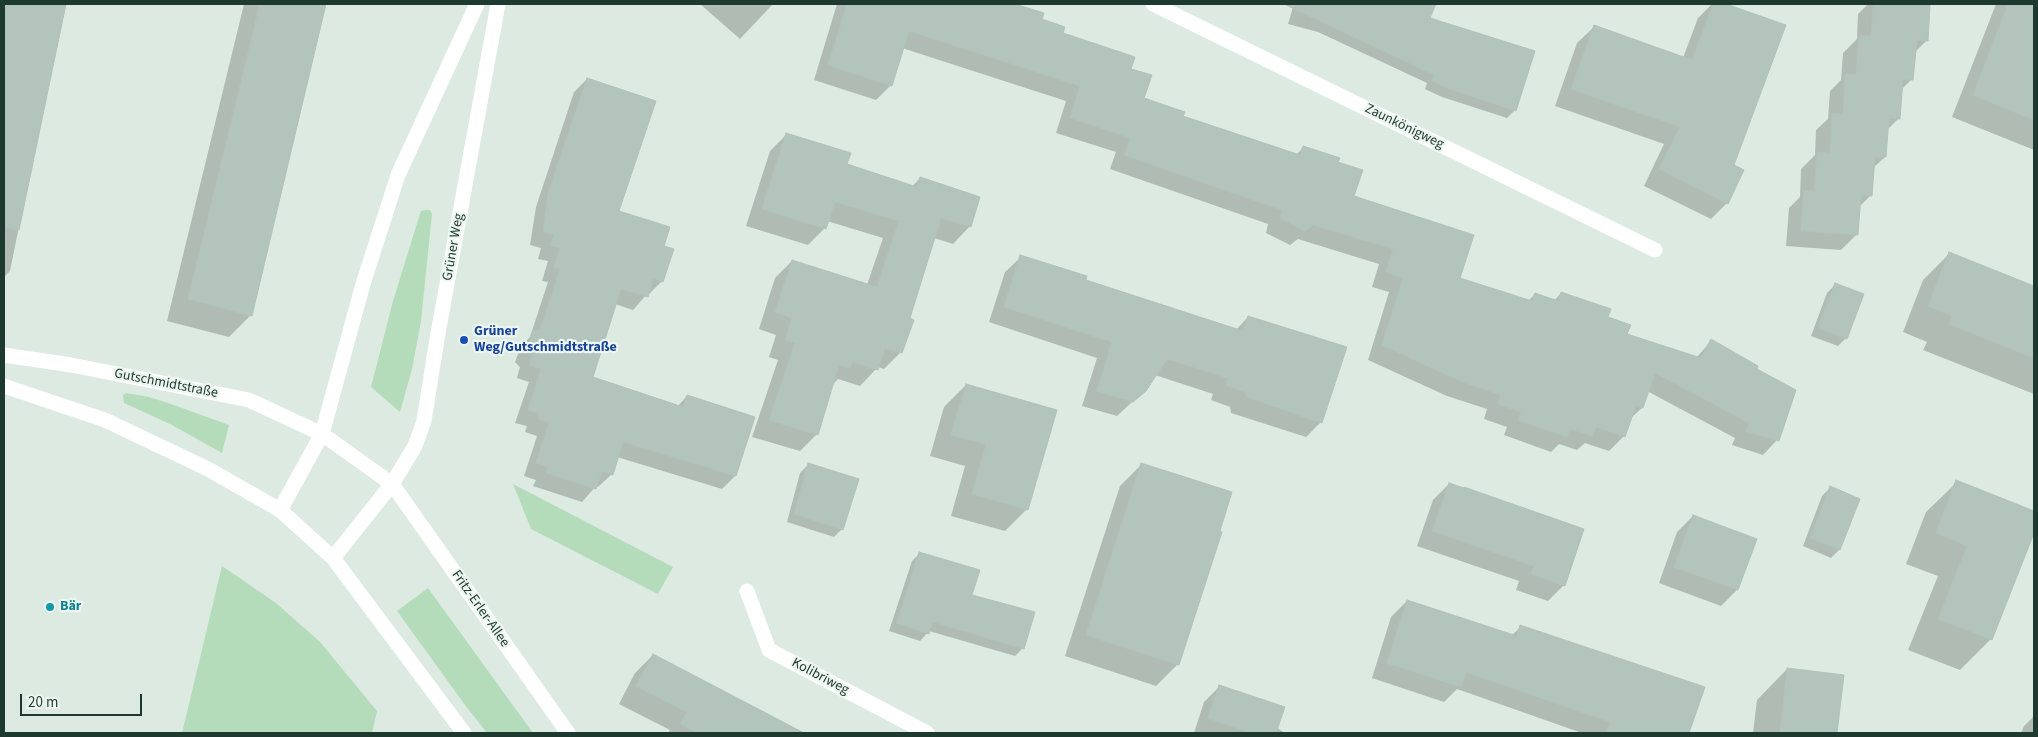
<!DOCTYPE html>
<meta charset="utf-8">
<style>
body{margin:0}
#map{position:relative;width:2038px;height:737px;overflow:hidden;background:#dceae2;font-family:"Source Sans 3",sans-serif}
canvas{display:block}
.frame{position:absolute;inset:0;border:5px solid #1e392f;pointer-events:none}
.scale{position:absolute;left:20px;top:694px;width:122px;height:22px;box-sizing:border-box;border:2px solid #1e392f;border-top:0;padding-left:6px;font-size:15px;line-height:18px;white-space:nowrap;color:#1e392f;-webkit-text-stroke:4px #edf6f1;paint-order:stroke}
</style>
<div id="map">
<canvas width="2038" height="737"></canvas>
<div class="frame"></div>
<div class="scale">20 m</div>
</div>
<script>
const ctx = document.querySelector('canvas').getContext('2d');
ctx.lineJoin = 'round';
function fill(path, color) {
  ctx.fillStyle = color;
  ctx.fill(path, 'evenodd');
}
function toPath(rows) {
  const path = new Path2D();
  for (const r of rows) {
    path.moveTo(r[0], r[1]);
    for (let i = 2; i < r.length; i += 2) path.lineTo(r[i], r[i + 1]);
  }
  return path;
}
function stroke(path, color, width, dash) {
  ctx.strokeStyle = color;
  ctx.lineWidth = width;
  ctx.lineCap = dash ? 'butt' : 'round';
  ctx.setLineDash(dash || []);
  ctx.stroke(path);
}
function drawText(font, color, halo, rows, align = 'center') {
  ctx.font = font + ' "Source Sans 3",sans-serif';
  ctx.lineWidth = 4.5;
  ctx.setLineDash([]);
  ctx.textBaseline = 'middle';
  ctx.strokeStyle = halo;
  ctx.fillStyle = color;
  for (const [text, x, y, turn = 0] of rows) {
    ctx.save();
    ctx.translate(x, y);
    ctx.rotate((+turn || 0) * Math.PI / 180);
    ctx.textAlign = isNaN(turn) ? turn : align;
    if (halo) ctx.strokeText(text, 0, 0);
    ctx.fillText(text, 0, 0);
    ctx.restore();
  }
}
const green = toPath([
 [425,210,430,210,432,214,421,321,412,369,400,412,371,387,393,301,419,217,421,211],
 [126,393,149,397,171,404,229,425,222,453,172,425,124,403,123,395],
 [513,484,673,567,658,594,531,529],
 [222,566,276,603,320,642,377,711,372,733,182,733],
 [428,588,533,733,487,733,465,705,397,611]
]);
const shadow = toPath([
 [4,4,64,4,10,271,4,277],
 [244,4,325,4,251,315,229,337,167,321],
 [700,4,773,4,740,39],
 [837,4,922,4,956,16,962,4,1010,4,1042,14,1040,20,1130,70,1143,99,1182,117,1296,155,1303,148,1337,163,1352,197,1459,279,1528,301,1535,294,1554,301,1561,293,1606,318,1626,335,1696,358,1711,341,1755,370,1777,440,1763,455,1732,445,1735,438,1647,391,1642,408,1630,419,1624,436,1609,451,1585,443,1577,450,1559,444,1551,452,1504,435,1507,427,1484,419,1487,409,1447,396,1368,360,1389,292,1372,287,1379,264,1298,239,1290,245,1266,233,1268,224,1110,169,1116,152,1056,133,1066,101,902,48,891,85,876,100,814,80],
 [1294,4,1415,4,1431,12,1428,18,1515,110,1507,118,1442,97,1425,89,1427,83,1318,32,1288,24],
 [1712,4,1723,4,1784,26,1733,166,1727,203,1711,219,1644,186,1664,144,1555,106,1577,43,1594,27,1683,58,1698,18],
 [1868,4,1929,4,1927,40,1914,53,1912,79,1901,90,1899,118,1887,130,1885,157,1873,168,1871,195,1859,207,1857,234,1841,250,1786,246,1789,208,1800,197,1801,169,1815,155,1816,130,1828,119,1830,91,1841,80,1843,53,1857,39,1858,14],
 [1996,4,2034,4,2034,150,1952,117],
 [587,79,618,212,662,246,662,281,649,294,647,294,633,310,615,304,591,378,677,407,687,396,735,476,722,489,617,457,612,474,598,487,596,486,582,502,533,486,536,480,524,476,537,436,525,432,527,426,515,423,529,382,517,378,520,367,515,362,521,346,530,337,548,282,542,281,548,261,538,259,541,248,530,245,536,207,574,92],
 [787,134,846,165,912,187,920,178,978,198,969,227,953,244,934,238,908,319,901,352,884,369,878,367,860,386,838,379,832,385,817,434,800,451,752,437,778,360,769,357,776,335,759,329,775,278,792,261,867,285,883,238,827,221,825,228,808,245,746,226,770,151],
 [1949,254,2034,287,2034,394,1923,350,1927,342,1903,332,1923,280],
 [1021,257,1084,281,1236,330,1248,317,1321,422,1306,437,1231,413,1230,407,1211,400,1213,394,1155,375,1145,390,1117,416,1082,406,1097,358,989,322,1005,272],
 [1835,285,1846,338,1838,346,1811,336,1827,293],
 [966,385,1027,509,1005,531,951,516,965,466,930,456,944,407],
 [1142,464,1178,664,1156,686,1065,656,1120,486],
 [808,465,842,529,834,537,787,522,800,473],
 [1957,482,2034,512,2034,529,1991,639,1960,670,1908,650,1938,576,1906,564,1926,512],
 [1449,484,1564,585,1548,601,1516,590,1519,581,1417,546,1433,500],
 [1830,488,1859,499,1839,550,1831,558,1803,546,1822,496],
 [1693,516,1756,540,1737,590,1721,606,1659,583,1677,532],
 [920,553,970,596,1023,648,1015,656,929,631,920,641,889,631,912,561],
 [1407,601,1512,635,1521,627,1704,688,1688,733,1582,733,1457,689,1444,702,1372,678,1391,617],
 [653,655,766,715,756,733,668,733,670,730,619,704,635,673],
 [1787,669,1842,676,1836,733,1753,733,1757,700],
 [1219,687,1277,728,1285,733,1194,733,1204,702],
 [2034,716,2034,733,2021,733,2024,726]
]);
const building = toPath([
 [4,4,66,4,19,230,4,228,4,4],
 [260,4,326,4,252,316,188,299,260,4],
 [847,4,1015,4,1044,13,1042,19,1065,27,1063,33,1135,57,1131,69,1152,75,1144,98,1185,112,1183,116,1300,155,1303,146,1340,158,1338,162,1363,170,1354,196,1474,235,1460,278,1532,301,1535,293,1558,301,1561,292,1611,309,1608,317,1631,325,1627,334,1701,358,1711,339,1758,366,1757,369,1796,390,1779,441,1746,431,1749,423,1655,373,1643,408,1636,406,1625,437,1596,427,1593,436,1570,429,1567,437,1518,420,1521,412,1498,404,1501,395,1462,382,1382,345,1403,278,1386,272,1393,249,1313,225,1305,231,1280,218,1282,210,1124,155,1130,138,1070,118,1080,86,909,31,892,86,828,65,847,4],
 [1284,4,1436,4,1430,18,1535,51,1516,111,1450,89,1432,81,1434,75,1284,4],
 [1713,4,1726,4,1786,25,1734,165,1744,170,1728,204,1659,169,1680,127,1571,89,1594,25,1692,60,1713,4],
 [1873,4,1930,4,1928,41,1917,40,1913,80,1903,79,1900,119,1889,118,1886,157,1875,157,1872,196,1861,195,1858,235,1801,231,1804,191,1814,191,1817,152,1830,153,1832,113,1843,114,1845,74,1856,75,1859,36,1871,36,1873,4],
 [2008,4,2034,4,2034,120,1973,95,2008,4],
 [587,78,656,101,619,211,670,227,664,246,674,249,663,282,653,278,648,297,621,289,593,377,683,407,687,395,755,417,736,476,623,442,613,475,602,471,596,489,546,473,548,467,536,463,549,422,538,419,539,413,528,410,541,369,529,365,533,354,528,348,533,331,540,330,560,269,554,267,560,248,550,246,554,235,543,232,548,193,587,78],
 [786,133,851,153,847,164,917,187,920,177,980,197,971,227,941,218,910,318,914,320,902,353,885,348,878,370,853,362,850,368,839,365,818,435,769,420,795,343,785,340,792,318,775,312,792,260,877,287,899,221,835,202,826,229,762,209,786,133],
 [1949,252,2034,286,2034,358,1949,324,1952,316,1928,306,1949,252],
 [1020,255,1087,276,1086,280,1243,331,1248,316,1347,347,1322,423,1247,397,1245,392,1226,385,1228,378,1167,359,1146,391,1133,402,1097,391,1112,342,1004,307,1020,255],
 [1835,283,1864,294,1847,339,1818,328,1835,283],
 [966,384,1057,410,1028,510,972,494,986,444,951,435,966,384],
 [808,463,859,479,843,530,794,514,808,463],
 [1141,463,1232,492,1220,531,1222,532,1179,665,1086,635,1141,463],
 [1956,480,2034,511,2034,533,1992,640,1938,619,1967,546,1936,533,1956,480],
 [1449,483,1464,488,1464,487,1584,529,1565,586,1531,574,1534,566,1432,531,1449,483],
 [1830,486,1860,499,1840,550,1810,538,1830,486],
 [1693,515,1757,539,1738,590,1674,567,1693,515],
 [919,552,980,570,972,595,1035,612,1024,649,933,622,929,634,897,623,919,552],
 [1407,600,1517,636,1520,625,1705,687,1689,733,1606,733,1610,722,1466,672,1461,687,1387,663,1407,600],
 [653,654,804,733,698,733,680,724,687,712,636,686,653,654],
 [1787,668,1844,675,1837,733,1780,733,1787,668],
 [1219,685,1285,707,1276,733,1250,733,1208,718,1219,685]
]);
const minor = toPath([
 [1153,4,1655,250],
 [4,355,71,365,249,400,322,434,392,484,568,733],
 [4,386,105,420,208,469,280,510,333,558,464,733],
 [280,510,322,434,363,284,398,175,477,4],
 [333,558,392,484,415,446,424,421,437,339,498,4],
 [747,591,769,650,927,733]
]);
const markers = [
 [464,340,5,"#1a4fb4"],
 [50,607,5,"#0f9aa8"]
];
const streetNames = [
 ["Zaunkönigweg",1404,127,26],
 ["Grüner Weg",454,247,-80],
 ["Gutschmidtstraße",166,384,11],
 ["Fritz-Erler-Allee",480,609,55],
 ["Kolibriweg",820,677,28]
];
const transitNames = [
 ["Grüner",474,332],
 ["Weg/Gutschmidtstraße",474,348]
];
const cultureNames = [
 ["Bär",60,607]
];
fill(green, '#b4dcbb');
fill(shadow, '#0003');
fill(building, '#b2c4bb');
stroke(building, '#afc3b9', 1);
stroke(minor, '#fff', 15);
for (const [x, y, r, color] of markers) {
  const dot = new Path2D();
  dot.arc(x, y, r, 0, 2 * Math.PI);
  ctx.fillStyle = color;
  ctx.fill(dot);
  stroke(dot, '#edf6f1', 2);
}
drawText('14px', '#1e392f', '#edf6f1', streetNames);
drawText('bold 14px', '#164399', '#edf6f1', transitNames, 'left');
drawText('bold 14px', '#0d838f', '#edf6f1', cultureNames, 'left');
</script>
